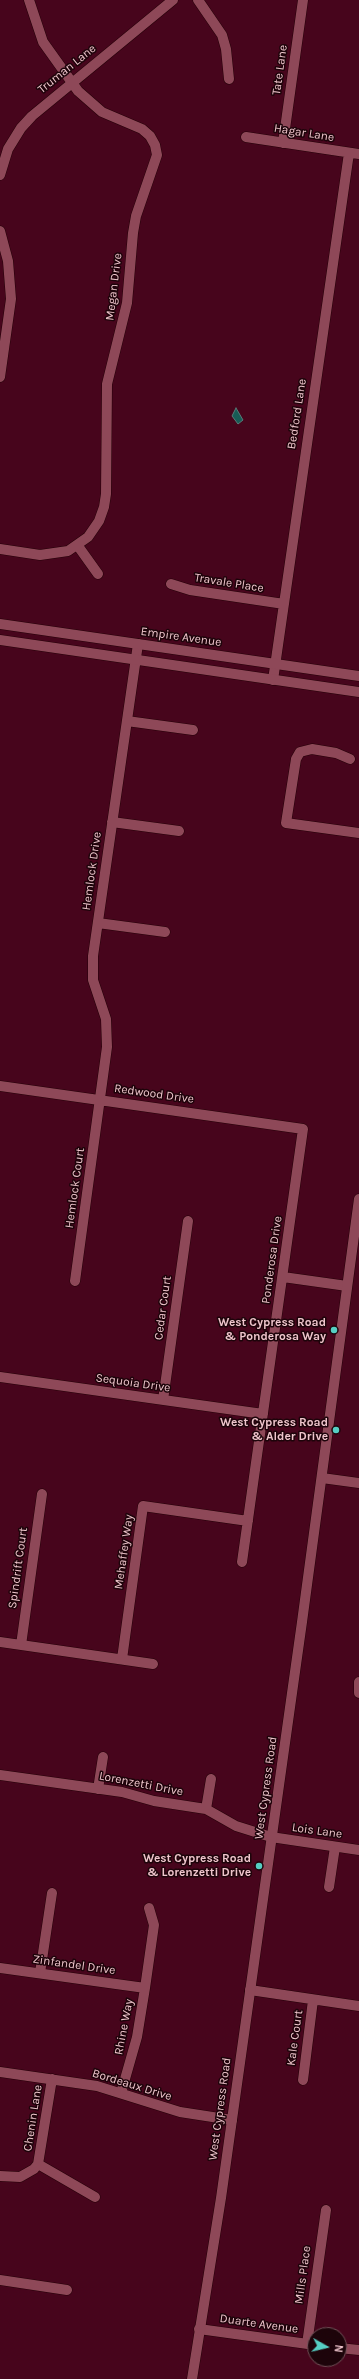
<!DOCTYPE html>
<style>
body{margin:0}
#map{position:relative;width:359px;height:2379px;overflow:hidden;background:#47051c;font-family:Karla,sans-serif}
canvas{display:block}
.north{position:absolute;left:307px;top:2327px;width:40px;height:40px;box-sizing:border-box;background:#1d040a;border:1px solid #715158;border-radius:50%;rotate:98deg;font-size:11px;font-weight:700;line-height:16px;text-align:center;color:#efc5cc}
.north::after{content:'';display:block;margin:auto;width:14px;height:18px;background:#56cec3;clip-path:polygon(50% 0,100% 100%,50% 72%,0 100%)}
</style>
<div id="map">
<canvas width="359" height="2379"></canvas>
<div class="north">N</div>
</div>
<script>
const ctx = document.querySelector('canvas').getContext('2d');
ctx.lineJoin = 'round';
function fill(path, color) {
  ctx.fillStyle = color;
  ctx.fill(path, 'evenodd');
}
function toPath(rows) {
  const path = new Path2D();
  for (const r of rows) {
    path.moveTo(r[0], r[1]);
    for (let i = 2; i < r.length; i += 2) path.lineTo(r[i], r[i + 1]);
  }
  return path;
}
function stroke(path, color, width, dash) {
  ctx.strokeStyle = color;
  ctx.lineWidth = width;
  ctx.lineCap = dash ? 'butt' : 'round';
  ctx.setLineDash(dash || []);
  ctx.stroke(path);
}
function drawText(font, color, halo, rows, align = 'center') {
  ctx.font = font + ' Karla,sans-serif';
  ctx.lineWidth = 3;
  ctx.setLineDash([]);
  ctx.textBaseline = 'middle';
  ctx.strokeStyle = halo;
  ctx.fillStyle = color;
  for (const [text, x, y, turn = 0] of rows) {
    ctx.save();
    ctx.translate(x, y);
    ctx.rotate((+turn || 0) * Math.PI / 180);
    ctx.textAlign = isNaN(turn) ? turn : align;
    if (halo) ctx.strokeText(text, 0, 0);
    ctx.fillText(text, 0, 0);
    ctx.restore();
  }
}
const water = toPath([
 [236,408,243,420,238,424,232,416,236,408]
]);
const minor = toPath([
 [198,0,222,35,226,49,229,79],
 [246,137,359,154],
 [283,143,303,0],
 [0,175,8,149,21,128,32,116,173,0],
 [0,231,8,261,11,299,0,377],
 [78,546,98,574],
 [0,549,40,555,68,551,88,537,99,521,104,507,106,494,107,384,127,303,133,233,136,216,157,155,155,145,150,136,142,129,102,112,78,91,43,42,29,0],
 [171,584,190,590,284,604],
 [273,680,349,153],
 [127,721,193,730],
 [350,759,336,753,312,749,300,752,296,759,286,823,359,833],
 [112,822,179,831],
 [98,923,165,932],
 [0,1086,303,1129,242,1562],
 [283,1277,347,1286],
 [75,1281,107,1047,106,1019,93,980,93,956,138,644],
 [0,1377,263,1414],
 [163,1400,188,1221],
 [322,1478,359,1483],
 [0,1642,153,1664],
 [21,1645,42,1494],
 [122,1659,143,1506,248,1521],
 [359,1682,359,1693],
 [0,1775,122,1792,154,1801,206,1809,236,1826,271,1837,359,1850],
 [98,1789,103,1757],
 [206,1809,211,1779],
 [329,1887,335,1847],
 [0,1968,145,1988],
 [40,1973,52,1893],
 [250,1990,359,2006],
 [0,2072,97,2086,180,2112,232,2120],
 [303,2080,313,2000],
 [121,2093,137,2037,145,1988,154,1925,149,1908],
 [38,2164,95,2197],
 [0,2176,20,2177,34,2169,38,2164,52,2079],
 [0,2280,67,2290],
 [199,2329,315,2345],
 [307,2344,326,2210],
 [339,2348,359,2350]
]);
const tertiary = toPath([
 [192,2379,221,2198,302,1622,359,1199]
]);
const secondary = toPath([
 [0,624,359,676],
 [0,640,359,692]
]);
const markers = [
 [334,1330,4,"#56cec3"],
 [336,1430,4,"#56cec3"],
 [259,1866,4,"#56cec3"]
];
const streetNames = [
 ["Truman Lane",67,69,-39],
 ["Tate Lane",280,70,-82],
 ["Hagar Lane",304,133,9],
 ["Megan Drive",114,287,-83],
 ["Bedford Lane",297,414,-81],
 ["Travale Place",229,583,9],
 ["Empire Avenue",181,637,8],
 ["Hemlock Drive",92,871,-82],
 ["Redwood Drive",154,1094,8],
 ["Hemlock Court",75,1188,-82],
 ["Ponderosa Drive",272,1260,-82],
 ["Cedar Court",163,1308,-82],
 ["Sequoia Drive",133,1383,8],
 ["Mehaffey Way",124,1552,-82],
 ["Spindrift Court",18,1568,-82],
 ["Lorenzetti Drive",141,1784,11],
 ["West Cypress Road",266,1788,-82],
 ["Lois Lane",317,1831,8],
 ["Zinfandel Drive",74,1965,8],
 ["Rhine Way",124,2027,-79],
 ["Kale Court",295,2038,-82],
 ["Bordeaux Drive",132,2085,17],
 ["West Cypress Road",220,2109,-82],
 ["Chenin Lane",33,2118,-81],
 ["Mills Place",303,2275,-82],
 ["Duarte Avenue",259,2324,8]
];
const poiNames = [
 ["West Cypress Road",326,1323],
 ["& Ponderosa Way",326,1337],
 ["West Cypress Road",328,1423],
 ["& Alder Drive",328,1437],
 ["West Cypress Road",251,1859],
 ["& Lorenzetti Drive",251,1873]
];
fill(water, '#175c56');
stroke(water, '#587c79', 1);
stroke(minor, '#250008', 11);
stroke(tertiary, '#250008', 11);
stroke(secondary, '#250008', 11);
stroke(minor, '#8e4858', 10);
stroke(tertiary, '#8e4858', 10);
stroke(secondary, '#8e4858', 10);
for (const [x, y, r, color] of markers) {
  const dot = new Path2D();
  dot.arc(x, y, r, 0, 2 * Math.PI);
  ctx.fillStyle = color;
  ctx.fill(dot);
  stroke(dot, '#1d040a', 1.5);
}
drawText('12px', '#efc5cc', '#1d040a', streetNames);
drawText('bold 12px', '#efc5cc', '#1d040a', poiNames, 'right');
</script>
